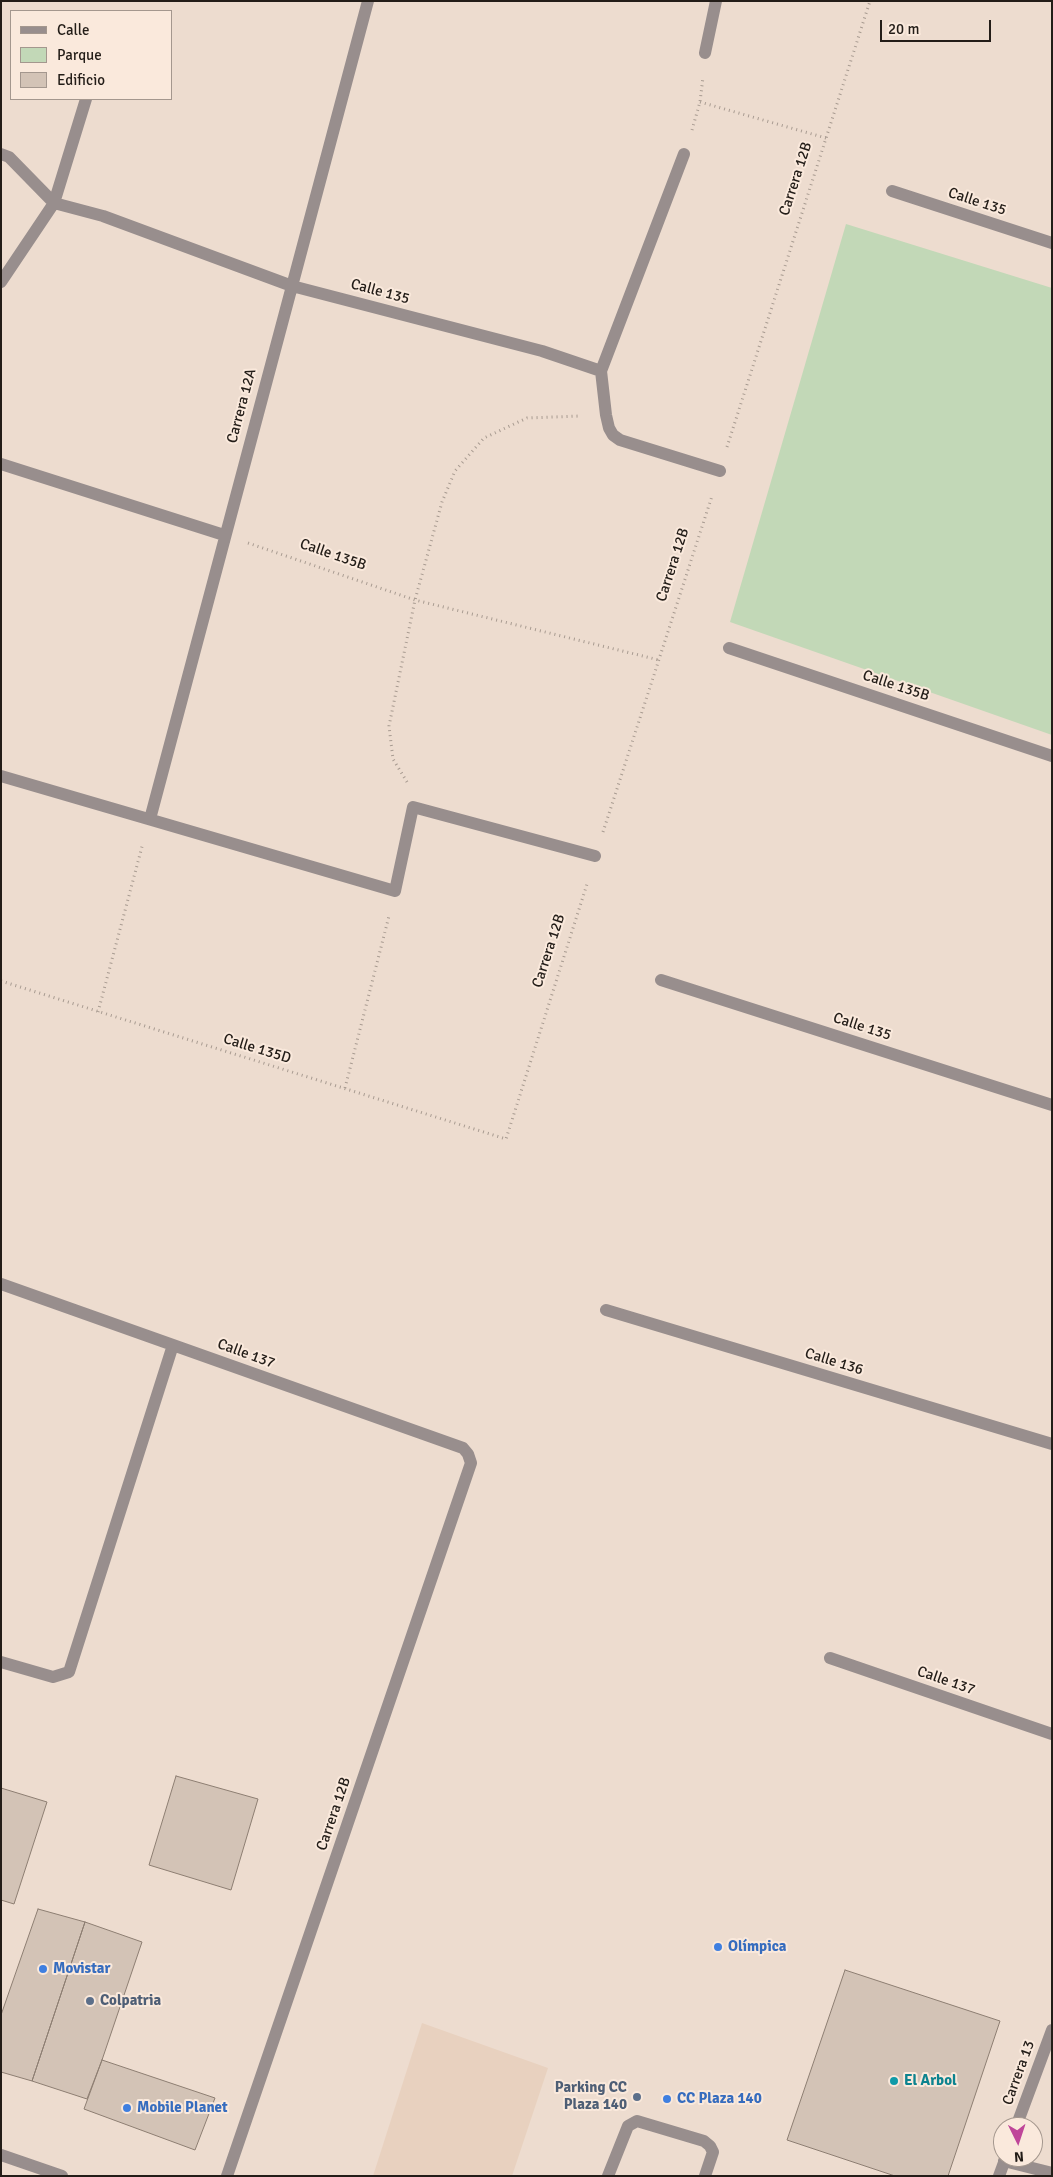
<!DOCTYPE html>
<meta charset="utf-8">
<style>
body{margin:0}
#map{position:relative;width:1053px;height:2177px;overflow:hidden;background:#eddccf;font-family:Signika,sans-serif}
canvas{display:block}
.frame{position:absolute;inset:0;border:2px solid #231d18;pointer-events:none}
.legend{position:absolute;left:10px;top:10px;width:162px;height:90px;box-sizing:border-box;background:#fae9dc;border:1px solid #a4978e;margin:0;padding:6px 9px;list-style:none;font-size:15px;color:#231d18}
.legend li{display:flex;align-items:center;gap:10px;height:25px}
.legend b{width:25px;border:1px solid #a4978e}
.north{position:absolute;left:993px;top:2117px;width:50px;height:50px;box-sizing:border-box;background:#fae9dc;border:1px solid #a4978e;border-radius:50%;rotate:176deg;font-size:14px;font-weight:700;line-height:20px;text-align:center;color:#231d18}
.north::after{content:'';display:block;margin:auto;width:18px;height:22px;background:#bf4699;clip-path:polygon(50% 0,100% 100%,50% 72%,0 100%)}
.scale{position:absolute;left:880px;top:20px;width:111px;height:22px;box-sizing:border-box;border:2px solid #231d18;border-top:0;padding-left:6px;font-size:15px;line-height:18px;white-space:nowrap;color:#231d18;-webkit-text-stroke:4px #fae9dc;paint-order:stroke}
</style>
<div id="map">
<canvas width="1053" height="2177"></canvas>
<div class="frame"></div>
<ul class="legend">
<li><b style="height:6px;background:#988e8d"></b>Calle</li>
<li><b style="height:14px;background:#c2d8b7"></b>Parque</li>
<li><b style="height:14px;background:#d3c3b6"></b>Edificio</li>
</ul>
<div class="north">N</div>
<div class="scale">20 m</div>
</div>
<script>
const ctx = document.querySelector('canvas').getContext('2d');
ctx.lineJoin = 'round';
function fill(path, color) {
  ctx.fillStyle = color;
  ctx.fill(path, 'evenodd');
}
function toPath(rows) {
  const path = new Path2D();
  for (const r of rows) {
    path.moveTo(r[0], r[1]);
    for (let i = 2; i < r.length; i += 2) path.lineTo(r[i], r[i + 1]);
  }
  return path;
}
function stroke(path, color, width, dash) {
  ctx.strokeStyle = color;
  ctx.lineWidth = width;
  ctx.lineCap = dash ? 'butt' : 'round';
  ctx.setLineDash(dash || []);
  ctx.stroke(path);
}
function drawText(font, color, halo, rows, align = 'center') {
  ctx.font = font + ' Signika,sans-serif';
  ctx.lineWidth = 4;
  ctx.setLineDash([]);
  ctx.textBaseline = 'middle';
  ctx.strokeStyle = halo;
  ctx.fillStyle = color;
  for (const [text, x, y, turn = 0] of rows) {
    ctx.save();
    ctx.translate(x, y);
    ctx.rotate((+turn || 0) * Math.PI / 180);
    ctx.textAlign = isNaN(turn) ? turn : align;
    if (halo) ctx.strokeText(text, 0, 0);
    ctx.fillText(text, 0, 0);
    ctx.restore();
  }
}
const built = toPath([
 [422,2023,548,2068,512,2176,373,2176]
]);
const green = toPath([
 [846,224,1052,288,1052,735,730,622]
]);
const building = toPath([
 [176,1776,258,1799,231,1890,149,1865,176,1776],
 [1,1788,47,1802,14,1904,1,1900,1,1788],
 [38,1909,85,1922,32,2081,1,2072,1,2015,38,1909],
 [85,1922,142,1942,102,2060,87,2099,32,2081,85,1922],
 [845,1970,1000,2021,948,2176,895,2176,787,2140,845,1970],
 [102,2060,215,2098,195,2150,84,2109,102,2060]
]);
const path = toPath([
 [700,102,826,138],
 [692,130,700,102,703,77],
 [727,447,870,1],
 [248,543,415,600,659,660],
 [407,782,393,759,389,726,415,600,442,502,455,471,484,438,527,418,580,416],
 [603,832,712,496],
 [1,981,506,1139,588,881],
 [98,1012,143,843],
 [345,1088,389,916]
]);
const minor = toPath([
 [705,53,716,1],
 [1,154,9,157,54,203,103,216,292,286,542,351,601,371,606,415,609,428,613,435,620,440,720,471],
 [892,191,1052,243],
 [1,282,54,203,86,99],
 [601,371,684,154],
 [1,464,224,535],
 [729,648,1052,756],
 [1,776,395,891,413,807,595,856],
 [150,819,368,1],
 [661,980,1052,1105],
 [1,1284,463,1448,468,1454,471,1463,227,2176],
 [606,1310,1052,1444],
 [830,1658,1052,1734],
 [1,1662,53,1677,69,1672,173,1345],
 [1016,2127,1052,2030],
 [1,2155,62,2176],
 [1004,2161,1052,2173],
 [608,2176,628,2126,637,2121,704,2141,710,2146,713,2152,705,2176],
 [999,2176,1006,2157]
]);
const markers = [
 [718,1947,5,"#3f7fe0"],
 [43,1969,5,"#3f7fe0"],
 [90,2001,5,"#5c6f8a"],
 [894,2081,5,"#0f9aa8"],
 [637,2097,5,"#5c6f8a"],
 [667,2099,5,"#3f7fe0"],
 [127,2108,5,"#3f7fe0"]
];
const streetNames = [
 ["Carrera 12B",796,179,-72],
 ["Calle 135",977,202,18],
 ["Calle 135",380,292,15],
 ["Carrera 12A",242,406,-75],
 ["Calle 135B",333,555,19],
 ["Carrera 12B",673,565,-72],
 ["Calle 135B",896,686,18],
 ["Carrera 12B",549,951,-72],
 ["Calle 135",862,1027,18],
 ["Calle 135D",257,1049,17],
 ["Calle 137",246,1354,20],
 ["Calle 136",834,1362,17],
 ["Calle 137",946,1681,19],
 ["Carrera 12B",334,1814,-71],
 ["Carrera 13",1019,2073,-70]
];
const shopNames = [
 ["Olímpica",728,1947],
 ["Movistar",53,1969],
 ["CC Plaza 140",677,2099],
 ["Mobile Planet",137,2108]
];
const serviceNames = [
 ["Colpatria",100,2001],
 ["Parking CC",627,2088,"right"],
 ["Plaza 140",627,2105,"right"]
];
const cultureNames = [
 ["El Arbol",904,2081]
];
fill(built, '#e8d1bf');
fill(green, '#c2d8b7');
fill(building, '#d3c3b6');
stroke(building, '#8d7e72', 1);
stroke(path, '#a89b91', 3, [1, 4]);
stroke(minor, '#988e8d', 12);
for (const [x, y, r, color] of markers) {
  const dot = new Path2D();
  dot.arc(x, y, r, 0, 2 * Math.PI);
  ctx.fillStyle = color;
  ctx.fill(dot);
  stroke(dot, '#fae9dc', 2);
}
drawText('15px', '#231d18', '#fae9dc', streetNames);
drawText('bold 15px', '#366cbe', '#fae9dc', shopNames, 'left');
drawText('bold 15px', '#4e5e75', '#fae9dc', serviceNames, 'left');
drawText('bold 15px', '#0d838f', '#fae9dc', cultureNames, 'left');
</script>
